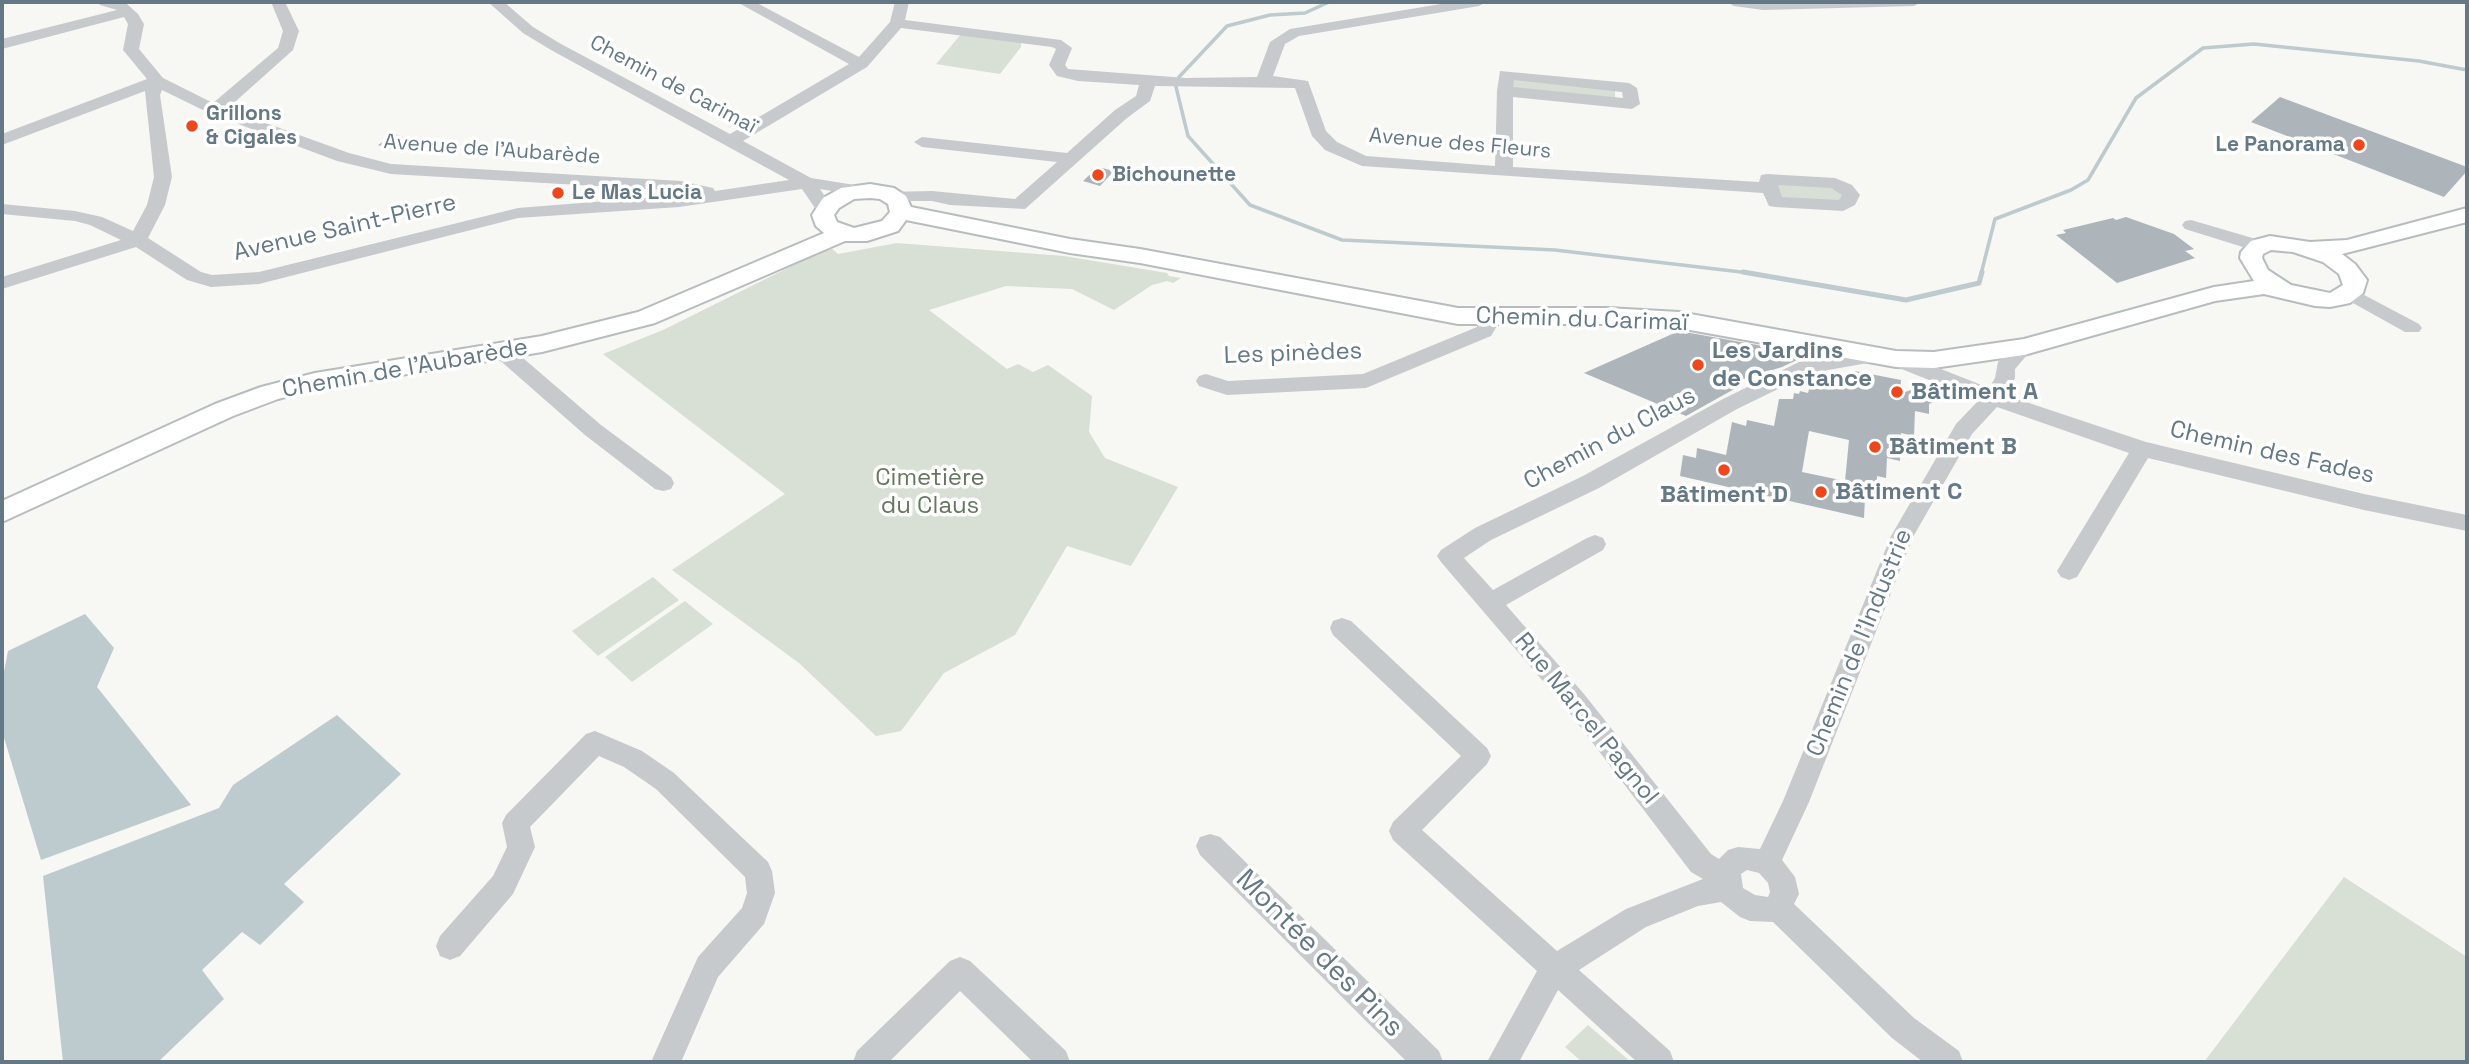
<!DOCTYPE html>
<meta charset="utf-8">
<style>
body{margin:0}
#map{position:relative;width:2469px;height:1064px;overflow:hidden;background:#f7f7f3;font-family:"Space Grotesk",sans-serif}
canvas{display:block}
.frame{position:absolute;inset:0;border:4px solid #647886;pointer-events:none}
</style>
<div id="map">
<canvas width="2469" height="1064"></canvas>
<div class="frame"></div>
</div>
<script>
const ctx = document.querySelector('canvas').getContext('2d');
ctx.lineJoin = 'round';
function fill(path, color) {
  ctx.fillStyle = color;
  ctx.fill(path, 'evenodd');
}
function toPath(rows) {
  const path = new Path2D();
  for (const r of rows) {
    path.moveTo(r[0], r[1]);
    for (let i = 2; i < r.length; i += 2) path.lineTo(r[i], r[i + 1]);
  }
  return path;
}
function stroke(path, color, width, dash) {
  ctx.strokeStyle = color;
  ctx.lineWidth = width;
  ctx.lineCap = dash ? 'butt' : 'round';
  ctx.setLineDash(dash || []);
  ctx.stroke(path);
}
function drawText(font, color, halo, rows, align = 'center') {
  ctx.font = font + ' "Space Grotesk",sans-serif';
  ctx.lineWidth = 7;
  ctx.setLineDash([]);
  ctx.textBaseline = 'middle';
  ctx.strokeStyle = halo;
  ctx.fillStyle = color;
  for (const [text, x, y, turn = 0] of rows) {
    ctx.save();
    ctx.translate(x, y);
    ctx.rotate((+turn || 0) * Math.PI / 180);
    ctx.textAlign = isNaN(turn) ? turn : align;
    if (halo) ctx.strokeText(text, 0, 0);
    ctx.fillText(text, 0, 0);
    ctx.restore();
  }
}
const green = toPath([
 [962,33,1021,42,1021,47,1000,74,936,64],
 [1511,79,1615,89,1615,100,1509,89],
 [1775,182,1834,187,1845,196,1841,201,1779,199],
 [897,243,1064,256,1167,273,1169,276,1181,278,1173,283,1167,281,1152,285,1114,310,1072,289,1006,286,929,310,1007,369,1018,364,1033,372,1048,365,1092,396,1089,432,1105,458,1178,487,1131,566,1067,546,1015,635,944,673,901,731,876,736,799,663,672,570,785,494,603,354,663,330,818,253,832,249,838,254],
 [653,577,679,600,598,656,572,631],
 [685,601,713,624,632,682,605,657],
 [2344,877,2467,957,2467,1062,2204,1062],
 [1588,1025,1631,1062,1582,1062,1565,1047]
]);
const water = toPath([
 [85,614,114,648,97,687,191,805,41,860,2,731,2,682,8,651],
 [337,715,401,774,284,884,304,902,260,945,242,932,202,970,224,999,158,1062,63,1062,43,876,219,808,233,785]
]);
const streamFar1 = toPath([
 [1329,2,1305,13,1270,15,1227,26,1179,77,1176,87,1188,136,1250,205,1342,240,1555,250,1758,274],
 [1981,274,1995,219,2071,190,2088,180,2136,98,2203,48,2254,44,2419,61,2467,70]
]);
const stream = toPath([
 [1743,272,1906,300,1979,283,1982,272]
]);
const building = toPath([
 [2280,97,2467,167,2467,171,2444,197,2251,122],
 [395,134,414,141,397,151,378,145],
 [1098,167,1114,171,1100,186,1083,181],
 [2126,217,2174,234,2194,249,2185,251,2195,258,2117,283,2056,235,2066,233,2063,230,2113,218,2116,220],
 [1679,331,1819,356,1799,359,1782,367,1724,385,1736,388,1686,416,1584,373],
 [1855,371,1901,380,1900,394,1924,385,1935,388,1946,397,1929,404,1929,414,1915,411,1914,436,1901,433,1900,461,1887,458,1886,478,1877,476,1876,499,1865,497,1864,518,1680,476,1683,455,1696,458,1697,448,1726,455,1732,422,1746,426,1747,420,1774,426,1779,399,1793,399,1794,393,1799,394,1800,391,1808,393,1813,375,1829,373,1855,379],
 [1809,431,1849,440,1845,481,1802,472]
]);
const minor = toPath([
 [98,2,127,4,138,14,144,24,139,49,163,78,213,103,278,48,283,31,271,2,285,2,299,31,293,50,227,109,349,153,391,164,681,181,713,188,715,191,789,180,551,50,523,33,488,2,504,2,533,27,561,44,730,134,849,64,737,2,755,2,859,57,890,22,895,2,909,2,905,20,1061,40,1072,48,1065,65,1068,69,1186,78,1257,77,1270,42,1290,29,1453,2,1486,2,1479,6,1299,36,1285,44,1273,76,1308,81,1326,131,1337,142,1366,156,1495,166,1497,91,1500,71,1629,83,1637,88,1640,104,1632,109,1513,97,1513,167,1759,182,1761,175,1767,174,1835,178,1852,185,1860,195,1855,205,1843,211,1775,207,1769,206,1763,193,1362,166,1325,150,1312,136,1295,88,1155,86,1150,101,1127,118,1025,209,950,205,932,201,893,201,884,196,887,192,932,191,1015,199,1057,162,922,147,914,142,922,137,1067,153,1115,110,1136,96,1139,85,1078,81,1057,76,1049,65,1056,49,1052,47,901,28,867,67,743,141,811,178,861,186,870,191,861,196,820,189,834,210,831,214,819,214,802,189,679,207,518,218,259,284,211,287,187,280,136,247,2,289,2,277,121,240,90,225,75,221,2,214,2,204,75,211,102,217,133,231,147,205,154,177,145,91,2,145,2,134,147,79,123,50,128,24,124,17,2,49,2,39,117,10,100,5,98,2],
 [1514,80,1622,92,1623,98,1513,87,1514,80],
 [162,90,209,113,337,161,391,174,681,191,694,194,518,208,259,272,212,275,201,272,148,238,165,205,172,177,160,95,162,90],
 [1778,185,1831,188,1842,195,1839,200,1782,197,1778,185],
 [1727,2,1921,2,1914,6,1763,10,1734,6,1727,2],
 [2191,220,2266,242,2268,246,2259,252,2185,229,2182,225,2185,221,2191,220],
 [2351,288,2419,324,2422,328,2419,332,2405,332,2344,298,2341,294,2344,290,2351,288],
 [1492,311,1499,313,1502,317,1491,336,1366,388,1227,395,1199,386,1196,381,1199,376,1206,374,1228,381,1363,374,1477,327,1485,313,1492,311],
 [2024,340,2031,342,2034,347,2015,369,2015,378,2005,395,2146,442,2364,494,2467,515,2467,531,2364,510,2148,458,2077,577,2069,580,2061,577,2057,571,2129,453,1997,407,1972,434,1913,537,1809,802,1782,860,1795,877,1799,894,1794,904,1914,1018,1959,1051,1963,1062,1923,1062,1892,1038,1773,922,1750,921,1740,917,1721,902,1698,906,1646,927,1579,970,1670,1051,1674,1062,1637,1062,1558,990,1519,1062,1487,1062,1537,971,1393,840,1389,831,1393,822,1461,756,1333,635,1330,628,1333,621,1342,618,1351,621,1487,748,1491,756,1487,764,1422,830,1557,951,1626,909,1703,879,1691,872,1566,708,1441,562,1437,556,1441,550,1475,528,1583,476,1723,399,1799,362,1878,348,1885,350,1888,355,1885,360,1811,373,1737,409,1599,488,1491,540,1464,558,1493,590,1587,538,1595,535,1603,538,1606,544,1603,550,1506,605,1584,694,1711,854,1719,859,1728,850,1738,847,1760,849,1783,801,1891,536,1956,424,1979,400,1889,364,1886,359,1889,354,1896,352,1903,354,1989,388,1995,378,1998,362,2017,342,2024,340],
 [1747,870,1759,873,1768,883,1770,892,1768,897,1755,895,1743,888,1741,874,1747,870],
 [502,344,509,346,601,425,671,477,674,483,671,489,663,491,655,489,585,435,495,356,492,351,495,346,502,344],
 [595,731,642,751,674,773,768,862,772,871,775,893,764,924,718,977,681,1062,651,1062,698,957,742,908,747,893,745,877,656,789,624,767,599,756,530,827,535,847,513,894,460,956,450,960,440,956,436,946,440,936,493,876,507,847,502,823,506,815,586,734,595,731],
 [1210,834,1220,837,1439,1051,1443,1062,1407,1062,1200,855,1196,846,1200,837,1210,834],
 [960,957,970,961,1066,1051,1070,1062,1033,1062,960,991,889,1062,853,1062,857,1051,950,961,960,957]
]);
const major = toPath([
 [870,184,894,188,906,196,911,207,1070,239,1140,249,1458,308,1607,308,1679,312,1896,351,1934,352,2024,339,2214,287,2254,281,2240,258,2241,252,2251,241,2270,236,2310,242,2347,240,2467,208,2467,222,2342,254,2355,264,2367,280,2363,293,2350,303,2330,307,2315,306,2264,294,2215,301,2024,355,1934,368,1896,367,1679,328,1607,324,1458,324,1140,263,1070,253,906,220,898,231,867,241,845,241,655,323,542,352,315,389,278,399,233,416,2,522,2,501,215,404,261,387,315,373,542,336,638,312,824,233,816,226,812,215,823,198,841,188,870,184],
 [870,198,880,199,888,204,890,212,882,221,854,228,837,222,834,215,839,208,854,199,870,198],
 [2271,250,2293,252,2323,262,2339,274,2343,285,2330,293,2291,285,2268,270,2262,258,2263,254,2271,250]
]);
const markers = [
 [192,126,7,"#ee471c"],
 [2359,145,7,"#ee471c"],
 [1098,175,7,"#ee471c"],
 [558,193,7,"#ee471c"],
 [1698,365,7,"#ee471c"],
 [1897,392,7,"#ee471c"],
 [1875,447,7,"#ee471c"],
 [1724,470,7,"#ee471c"],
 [1821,492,7,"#ee471c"]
];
const farStreetnames = [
 ["Chemin de Carimaï",673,85,28],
 ["Avenue des Fleurs",1460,144,5],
 ["Avenue de l'Aubarède",492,150,4]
];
const farPoinames = [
 ["Grillons",206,114],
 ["& Cigales",206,138],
 ["Le Panorama",2345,145,"right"],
 ["Bichounette",1112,175],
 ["Le Mas Lucia",572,193]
];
const streetNames = [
 ["Avenue Saint-Pierre",345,228,-13],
 ["Chemin du Carimaï",1582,320,2],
 ["Les pinèdes",1293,354,-2],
 ["Chemin de l'Aubarède",405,369,-10],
 ["Chemin du Claus",1610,439,-28],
 ["Chemin des Fades",2272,453,13],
 ["Chemin de l'Industrie",1860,643,-68],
 ["Rue Marcel Pagnol",1586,719,51]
];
const poiNames = [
 ["Les Jardins",1712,351],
 ["de Constance",1712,379],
 ["Bâtiment A",1911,392],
 ["Bâtiment B",1889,447],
 ["Bâtiment C",1835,492],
 ["Bâtiment D",1724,495,"center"]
];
const parkNames = [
 ["Cimetière",930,478],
 ["du Claus",930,506]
];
const nearStreetnames = [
 ["Montée des Pins",1319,954,45]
];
fill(green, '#d8dfd4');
fill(water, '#bdcace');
stroke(streamFar1, '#bdcace', 3.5);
stroke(stream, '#bdcace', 5);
fill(building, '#adb5bb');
stroke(major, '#b7bcbf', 4);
fill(minor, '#c6cacd');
fill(major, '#fff');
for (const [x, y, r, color] of markers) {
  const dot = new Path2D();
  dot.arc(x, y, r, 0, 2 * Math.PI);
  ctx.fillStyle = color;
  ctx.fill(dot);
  stroke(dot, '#fff', 2.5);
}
drawText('21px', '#647886', '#fff', farStreetnames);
drawText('bold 21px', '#647886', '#fff', farPoinames, 'left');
drawText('24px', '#647886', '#fff', streetNames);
drawText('bold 24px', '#647886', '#fff', poiNames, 'left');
drawText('24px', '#65785f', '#fff', parkNames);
drawText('28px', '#647886', '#fff', nearStreetnames);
</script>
